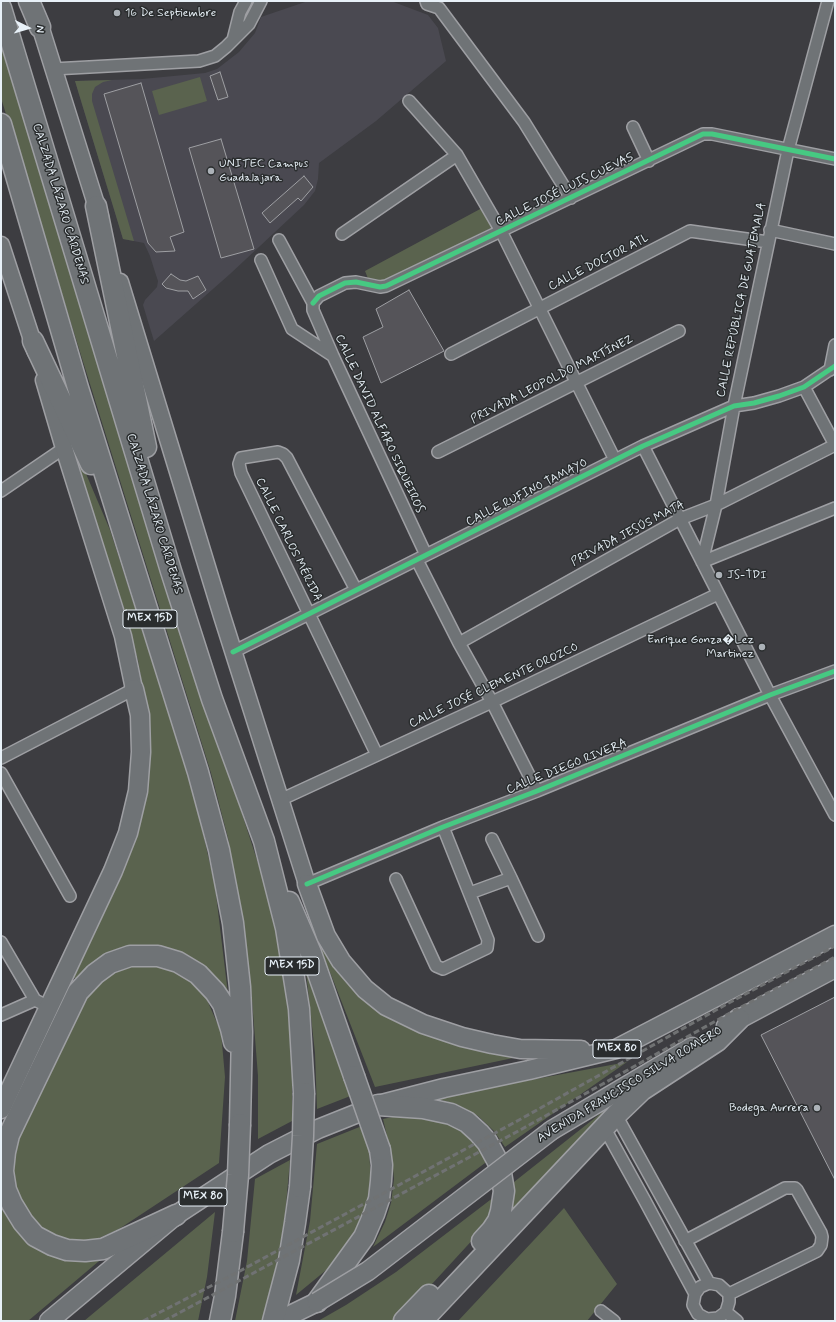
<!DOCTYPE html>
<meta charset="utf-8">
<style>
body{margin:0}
#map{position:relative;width:836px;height:1322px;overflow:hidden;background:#3d3d41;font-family:Mynerve,sans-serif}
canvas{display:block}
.frame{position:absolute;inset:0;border:2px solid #e8f1f8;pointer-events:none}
.north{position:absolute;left:8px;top:8px;width:40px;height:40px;-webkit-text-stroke:3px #2a2d2e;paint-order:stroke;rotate:95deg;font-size:11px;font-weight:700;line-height:16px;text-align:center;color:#e8f1f8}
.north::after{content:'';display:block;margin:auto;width:14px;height:18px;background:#e8f1f8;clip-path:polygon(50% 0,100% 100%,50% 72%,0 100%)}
</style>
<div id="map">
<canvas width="836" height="1322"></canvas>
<div class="frame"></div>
<div class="north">N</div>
</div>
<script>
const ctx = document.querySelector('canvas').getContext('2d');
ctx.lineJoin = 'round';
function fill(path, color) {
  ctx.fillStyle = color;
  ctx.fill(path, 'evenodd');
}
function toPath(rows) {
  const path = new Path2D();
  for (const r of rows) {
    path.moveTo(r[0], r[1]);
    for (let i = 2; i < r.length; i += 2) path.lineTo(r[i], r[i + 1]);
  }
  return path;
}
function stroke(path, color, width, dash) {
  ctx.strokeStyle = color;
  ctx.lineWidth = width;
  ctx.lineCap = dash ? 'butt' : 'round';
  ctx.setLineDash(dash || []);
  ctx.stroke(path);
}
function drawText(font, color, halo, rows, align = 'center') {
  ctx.font = font + ' Mynerve,sans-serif';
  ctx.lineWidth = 3;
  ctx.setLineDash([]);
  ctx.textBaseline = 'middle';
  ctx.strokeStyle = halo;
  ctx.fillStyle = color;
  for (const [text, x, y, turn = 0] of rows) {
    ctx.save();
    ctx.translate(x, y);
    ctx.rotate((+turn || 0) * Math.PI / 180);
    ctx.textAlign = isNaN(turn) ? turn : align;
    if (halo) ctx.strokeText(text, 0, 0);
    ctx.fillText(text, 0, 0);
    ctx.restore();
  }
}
const built = toPath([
 [308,1,391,1,428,15,438,28,446,61,376,121,319,163,318,179,315,191,304,205,230,274,154,341,143,305,145,300,157,287,158,281,155,272,150,256,144,243,123,239,75,81,142,79,205,73,217,69,239,52,255,33,261,17]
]);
const green = toPath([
 [1,43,164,574,271,903,287,990,292,1065,292,1121,258,1139,258,1076,252,1000,241,911,228,838,211,773,1,98],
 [200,77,207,101,159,115,152,91],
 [112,80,103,82,95,87,92,94,92,101,134,241,123,239,75,81],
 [482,208,493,227,385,282,369,281,365,271],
 [78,455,110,530,192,785,215,886,228,994,217,979,200,964,171,950,77,979,72,977,128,854,147,714,138,660,74,456],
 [317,939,363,997,408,1028,460,1044,518,1057,375,1087],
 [150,962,188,976,204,993,221,1032,225,1077,219,1163,119,1229,97,1239,75,1241,61,1239,35,1225,17,1201,12,1170,16,1151,21,1133,85,999,92,988,117,969],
 [306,972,353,1095,317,1109,315,1053],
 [627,1062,505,1147,494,1131,478,1116,456,1104,434,1098],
 [634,1087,512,1216,514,1182],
 [407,1114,433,1116,473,1136,489,1160,373,1247,385,1222,391,1203,394,1179,392,1157,383,1119],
 [362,1126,369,1152,371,1178,367,1206,357,1233,336,1262,296,1295,310,1221,317,1144],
 [290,1160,284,1227,267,1308,263,1321,235,1321,247,1261,255,1179],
 [494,1197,488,1217,477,1235,398,1321,318,1321,346,1305,396,1272],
 [1,1205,11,1222,26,1237,105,1256,28,1321,1,1321],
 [564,1208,617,1284,587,1321,458,1321],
 [215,1212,207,1277,198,1321,84,1321]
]);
const building = toPath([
 [220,72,228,97,218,100,210,76,220,72],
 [141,83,184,232,170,237,175,251,156,252,148,243,104,94,141,83],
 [221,139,254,249,221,258,189,148,221,139],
 [304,176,313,187,301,201,298,198,270,223,262,213,304,176],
 [171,274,180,280,186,281,198,276,206,290,193,299,188,291,178,291,166,288,162,284,171,274],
 [409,290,444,351,381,383,363,337,383,327,376,309,409,290],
 [835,997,835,1180,761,1035,835,997]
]);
const minor = toPath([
 [426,1,427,4,439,8],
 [439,8,524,122,571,198],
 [233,40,240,12,246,1],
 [53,69,199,61,215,56,226,47,249,24,261,1],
 [409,101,457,155,501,231,615,460],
 [633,127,649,161],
 [770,230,835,244],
 [342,234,457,155],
 [279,240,313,303,313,310,333,356,426,555],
 [261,260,292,329,333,356],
 [313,303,319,296,345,283,356,282,380,287,386,286,703,134,712,134,835,159],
 [451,354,690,231,768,242],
 [830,370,835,345],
 [804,387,835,445],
 [643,446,770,695,835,815],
 [438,452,679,331],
 [1,491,64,448],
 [417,560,459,643,492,702,537,791],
 [702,562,716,505,734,406,788,150,828,1],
 [702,562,835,508],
 [356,590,287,458,283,454,278,452,241,458,239,464,241,473,377,755],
 [459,643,680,519,716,505,835,445],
 [233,652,643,446,734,406,754,403,779,396,804,387,835,366],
 [1,758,134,689],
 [1,773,70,896],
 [280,800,492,702,718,594],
 [492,839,511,878],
 [396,879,436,966,443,969,487,948,488,940,443,827],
 [307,884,443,827,537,791,770,695,835,671],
 [470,893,511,878,538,936],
 [1,942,35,1000],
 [1,1015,35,1000,41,1003],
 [616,1115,709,1283],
 [604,1127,645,1201,695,1294],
 [685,1241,785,1188,795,1188,797,1190,821,1233,822,1237,821,1245,817,1251,813,1253,729,1294],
 [709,1283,719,1285,729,1294,729,1302,726,1312,718,1318,707,1319,698,1314,693,1305,695,1294,700,1287,709,1283],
 [601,1311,614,1321],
 [726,1312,737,1321]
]);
const secondary = toPath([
 [37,16,100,217],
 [1,245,36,352],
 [120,282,222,616,307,884],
 [44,380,64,448,123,636,134,689]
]);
const primary = toPath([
 [307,884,326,936,341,961,365,989,386,1006,423,1024,462,1037,492,1044,520,1049,581,1050],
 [726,1026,835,968],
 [1,1109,113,871,128,833,138,791,141,752,140,715,134,689],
 [552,1130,692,1047],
 [49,1321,176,1215,269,1154,318,1129,378,1105,444,1088,529,1070,616,1049,835,935],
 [278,1321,317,1302]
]);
const motorway = toPath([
 [29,1,40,27],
 [1,8,171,571,212,699,264,841,286,928,299,1009,304,1093],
 [1,124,78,388,198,772,219,850,233,923,240,987,242,1032,240,1124],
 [96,206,146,447],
 [33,341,91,464],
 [289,902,311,953,354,1076],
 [378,1105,423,1108,451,1114,467,1122,479,1133,487,1142,498,1162,501,1173,504,1191,501,1211,498,1221,492,1230,482,1241],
 [176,1215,103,1249,85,1251,67,1250,52,1245,35,1236,23,1222,12,1204,6,1190,3,1171,5,1152,9,1135,78,992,95,974,110,963,130,956,158,956,178,962,198,974,215,992,223,1004,231,1029,234,1042],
 [317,1302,364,1237,374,1214,379,1199,381,1181,382,1165,380,1150],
 [220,1321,225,1296,233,1232],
 [273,1321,289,1260,295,1223,300,1187],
 [404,1321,429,1295],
 [422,1321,616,1115,642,1090,717,1041,739,1019]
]);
const rail = toPath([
 [143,1321,238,1272,519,1120,725,1005,835,946],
 [164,1321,522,1129,730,1013,835,957]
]);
const primaryBridge = toPath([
 [317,1302,368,1271,552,1130]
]);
const motorwayBridge = toPath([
 [354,1076,380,1150],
 [300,1187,303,1136,304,1093],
 [233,1232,238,1175,240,1124]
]);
const cycleway = toPath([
 [313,303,319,296,345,283,356,282,380,287,386,286,703,134,712,134,835,159],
 [233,652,643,446,734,406,754,403,779,396,804,387,835,366],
 [307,884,443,827,537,791,770,695,835,671]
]);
const markers = [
 [117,13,4,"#acb2b8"],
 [211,171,4,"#acb2b8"],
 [719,575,4,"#acb2b8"],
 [762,647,4,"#acb2b8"],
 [817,1108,4,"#acb2b8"]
];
const shields = [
 [150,619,54],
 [292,966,54],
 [617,1049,48],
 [203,1197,48]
];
const shieldNames = [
 ["MEX 15D",150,619],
 ["MEX 15D",292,966],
 ["MEX 80",617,1049],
 ["MEX 80",203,1197]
];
const poiNames = [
 ["16 De Septiembre",125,13],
 ["UNITEC Campus",219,164],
 ["Guadalajara",219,178],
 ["JS-TDI",727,575],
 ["Enrique Gonza�Lez",754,640,"right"],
 ["Martinez",754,654,"right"],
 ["Bodega Aurrera",809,1108,"right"]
];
const streetNames = [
 ["CALLE JOSÉ LUIS CUEVAS",565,190,-26],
 ["CALZADA LÁZARO CÁRDENAS",60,204,73],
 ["CALLE DOCTOR ATL",599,263,-27],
 ["CALLE REPÚBLICA DE GUATEMALA",742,300,-78],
 ["PRIVADA LEOPOLDO MARTÍNEZ",552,380,-27],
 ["CALLE DAVID ALFARO SIQUEIROS",379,424,65],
 ["CALLE RUFINO TAMAYO",527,493,-27],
 ["CALZADA LÁZARO CÁRDENAS",154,514,73],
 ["PRIVADA JESÚS MATA",628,534,-28],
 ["CALLE CARLOS MÉRIDA",288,540,64],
 ["CALLE JOSÉ CLEMENTE OROZCO",494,686,-25],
 ["CALLE DIEGO RIVERA",567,767,-22],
 ["AVENIDA FRANCISCO SILVA ROMERO",630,1085,-31]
];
fill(built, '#4a4951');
fill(green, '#5a634e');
fill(building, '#555459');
stroke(building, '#9e9fa3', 1);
stroke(minor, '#9e9fa3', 14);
stroke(secondary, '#9e9fa3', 19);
stroke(primary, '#9e9fa3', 21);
stroke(motorway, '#9e9fa3', 23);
stroke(minor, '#6f7376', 11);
stroke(secondary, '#6f7376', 16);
stroke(primary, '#6f7376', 18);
stroke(motorway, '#6f7376', 20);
stroke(rail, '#707273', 3, [6, 3]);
stroke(primaryBridge, '#9e9fa3', 21, []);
stroke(motorwayBridge, '#9e9fa3', 23, []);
stroke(primaryBridge, '#6f7376', 18);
stroke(motorwayBridge, '#6f7376', 20);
stroke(cycleway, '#46c982', 5);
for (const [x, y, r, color] of markers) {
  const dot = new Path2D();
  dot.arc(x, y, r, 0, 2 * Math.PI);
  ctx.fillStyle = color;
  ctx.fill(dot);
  stroke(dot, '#2a2d2e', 1.5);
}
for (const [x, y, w] of shields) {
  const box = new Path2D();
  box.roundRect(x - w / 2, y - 9, w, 18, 3);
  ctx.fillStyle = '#2a2d2e';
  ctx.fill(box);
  stroke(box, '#e8f1f8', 1);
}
drawText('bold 11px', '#e8f1f8', null, shieldNames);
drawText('12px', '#e8f1f8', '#2a2d2e', poiNames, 'left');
drawText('12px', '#e8f1f8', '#2a2d2e', streetNames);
</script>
